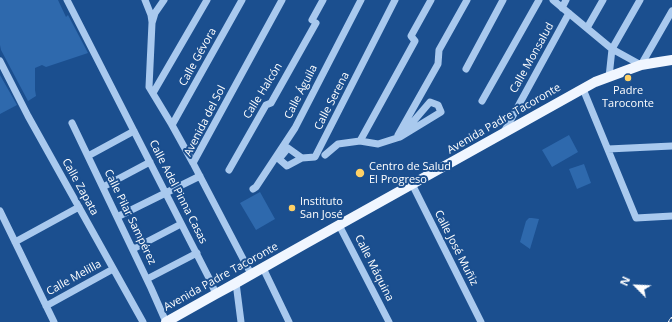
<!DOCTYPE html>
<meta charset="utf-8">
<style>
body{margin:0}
#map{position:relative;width:672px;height:322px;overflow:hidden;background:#1b4f8f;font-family:"Open Sans",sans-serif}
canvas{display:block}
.north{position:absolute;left:616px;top:266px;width:40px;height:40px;-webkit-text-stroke:3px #1b4f8f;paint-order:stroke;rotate:294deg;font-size:11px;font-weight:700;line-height:16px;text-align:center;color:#fff}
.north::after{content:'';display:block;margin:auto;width:14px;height:18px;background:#fff;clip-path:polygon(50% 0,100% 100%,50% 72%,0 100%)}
</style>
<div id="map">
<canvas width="672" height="322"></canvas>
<div class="north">N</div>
</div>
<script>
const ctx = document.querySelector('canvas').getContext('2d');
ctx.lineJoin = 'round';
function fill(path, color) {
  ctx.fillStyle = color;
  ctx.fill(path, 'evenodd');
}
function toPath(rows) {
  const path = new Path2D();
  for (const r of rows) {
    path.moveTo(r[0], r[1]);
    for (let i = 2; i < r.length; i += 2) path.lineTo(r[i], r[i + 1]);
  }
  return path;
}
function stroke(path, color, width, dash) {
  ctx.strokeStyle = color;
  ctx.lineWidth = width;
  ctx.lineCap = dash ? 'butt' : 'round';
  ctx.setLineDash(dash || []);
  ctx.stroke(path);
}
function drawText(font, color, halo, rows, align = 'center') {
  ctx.font = font + ' "Open Sans",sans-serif';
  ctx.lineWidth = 4;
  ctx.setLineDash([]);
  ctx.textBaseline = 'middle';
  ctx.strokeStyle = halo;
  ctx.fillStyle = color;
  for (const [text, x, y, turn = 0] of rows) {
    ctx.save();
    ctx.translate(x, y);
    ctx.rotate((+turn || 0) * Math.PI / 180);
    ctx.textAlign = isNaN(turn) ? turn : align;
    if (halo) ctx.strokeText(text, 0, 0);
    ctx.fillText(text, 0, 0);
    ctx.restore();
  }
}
const green = toPath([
 [0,0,58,0,66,17,68,15,88,53,46,67,42,65,35,68,35,90,36,96,28,101,1,50,0,45],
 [0,75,17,105,0,114],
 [569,135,578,152,552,167,542,150],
 [584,164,591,183,577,189,569,169],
 [260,192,275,219,256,230,240,203],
 [529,218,532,218,539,219,530,249,520,242,526,221]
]);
const minor = toPath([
 [67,0,209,278,216,294],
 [145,0,151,15,152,22],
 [164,0,155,13,152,23,149,87,172,125,193,163,251,274],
 [553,0,612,49,641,65,672,11],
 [562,8,566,0],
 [312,20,323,0],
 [587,28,603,0],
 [0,61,28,116,143,322],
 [466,69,503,0],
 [609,77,612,49,640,0],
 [583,89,636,218,672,216],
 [153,93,207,0],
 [482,101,539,0],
 [72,123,151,288,166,322],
 [172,125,242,0],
 [504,132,569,13],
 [398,135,438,64,439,50,467,0],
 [360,141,415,41,411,36,431,0],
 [608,149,672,146],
 [325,155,338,144,360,141,378,144,400,137,430,102,438,105,441,112,400,137],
 [88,156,134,131],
 [302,158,288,148,279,159,287,166,302,158,315,157,395,0],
 [193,163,282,0],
 [229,170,266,105,271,103,316,23],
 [412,184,481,322],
 [103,187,150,162],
 [253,189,256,187,295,128,361,0],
 [0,211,54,322],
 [117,217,200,176],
 [339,225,389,322],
 [15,242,79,207],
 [133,249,181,224],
 [263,268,289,322],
 [147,279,197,253],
 [236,283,241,322],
 [46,306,113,269]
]);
const major = toPath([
 [166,322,216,294,236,283,305,244,595,82,641,65,659,62,672,60]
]);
const rail = toPath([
 [670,322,672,319]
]);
const markers = [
 [628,78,4,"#ffd166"],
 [360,173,5,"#ffd166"],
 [292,208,4,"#ffd166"]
];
const streetNames = [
 ["Calle Gévora",198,57,-61],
 ["Calle Monsalud",532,58,-61],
 ["Calle Halcón",263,91,-58],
 ["Calle Águila",301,92,-63],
 ["Calle Serena",332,101,-63],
 ["Avenida Padre Tacoronte",504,119,-30],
 ["Avenida del Sol",205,121,-63],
 ["Calle Zapata",80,187,61],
 ["Calle Adel Pinna Casas",178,192,63],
 ["Calle Pilar Sampérez",130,217,64],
 ["Calle José Muñiz",456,248,63],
 ["Calle Máquina",374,268,63],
 ["Avenida Padre Tacoronte",221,277,-29],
 ["Calle Melilla",74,278,-29]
];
const poiNames = [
 ["Padre",628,91,"center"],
 ["Taroconte",628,104,"center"],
 ["Centro de Salud",369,167],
 ["El Progreso",369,180],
 ["Instituto",300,202],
 ["San José",300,215]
];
fill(green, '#2e69ad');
stroke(minor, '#a9c9ee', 7);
stroke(major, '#f0f6ff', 10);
stroke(rail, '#fff', 4);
stroke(rail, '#1b4f8f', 2.5, [8]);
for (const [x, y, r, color] of markers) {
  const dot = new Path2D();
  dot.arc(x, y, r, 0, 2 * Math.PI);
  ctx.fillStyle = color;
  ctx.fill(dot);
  stroke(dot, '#1b4f8f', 1.5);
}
drawText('11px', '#fff', '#1b4f8f', streetNames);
drawText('11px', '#fff', '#1b4f8f', poiNames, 'left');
</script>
